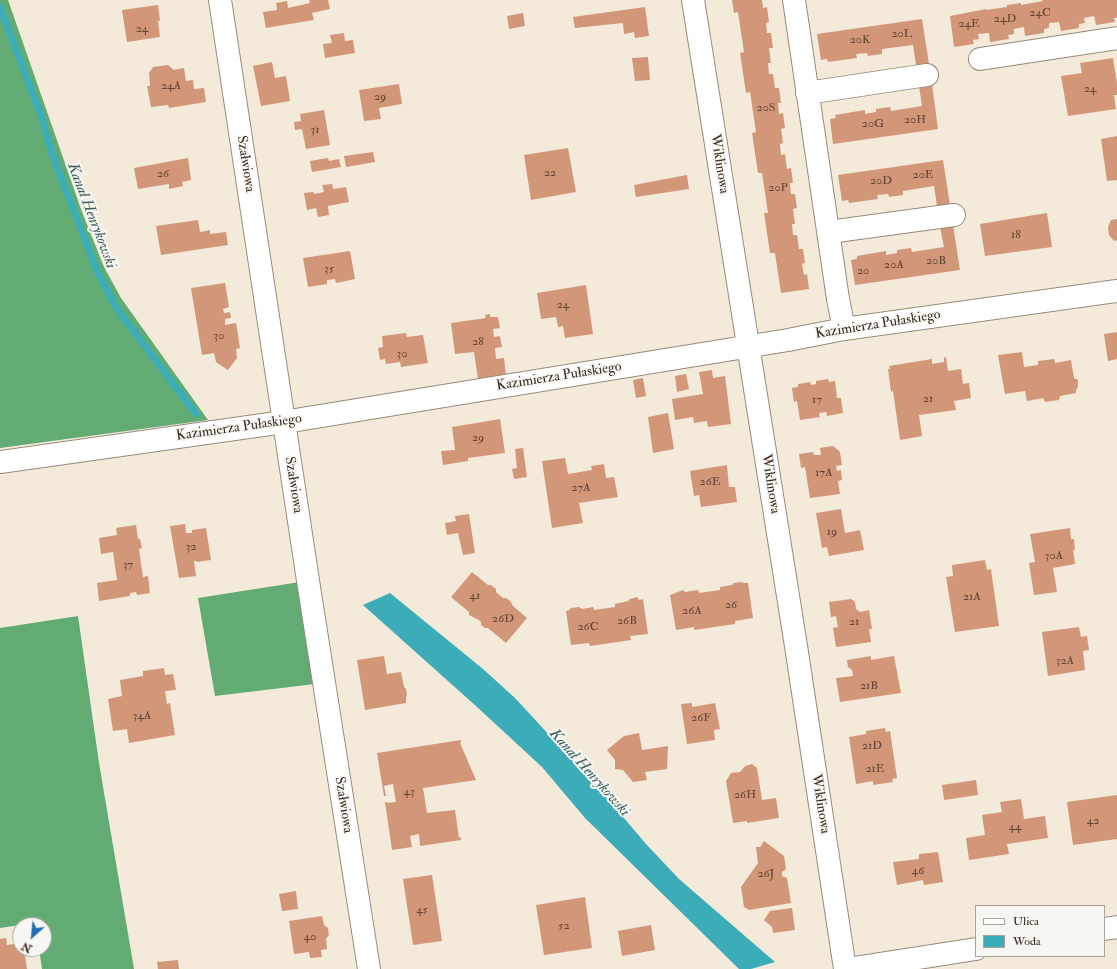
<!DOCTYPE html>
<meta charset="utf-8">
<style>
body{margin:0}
#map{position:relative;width:1117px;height:969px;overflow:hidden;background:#f4eada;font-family:"IM FELL Double Pica",serif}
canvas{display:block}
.legend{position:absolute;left:975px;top:905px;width:130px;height:52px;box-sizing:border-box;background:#f6f6f2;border:1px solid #aba49d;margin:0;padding:5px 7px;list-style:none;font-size:12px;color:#3b2a1e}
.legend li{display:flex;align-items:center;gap:8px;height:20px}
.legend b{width:20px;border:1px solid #aba49d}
.north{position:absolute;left:12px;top:917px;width:40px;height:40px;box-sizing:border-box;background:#f6f6f2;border:1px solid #aba49d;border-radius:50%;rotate:207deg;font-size:11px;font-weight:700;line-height:16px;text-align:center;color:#3b2a1e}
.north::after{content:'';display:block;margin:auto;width:14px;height:18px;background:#1f6fb2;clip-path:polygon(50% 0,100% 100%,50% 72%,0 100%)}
</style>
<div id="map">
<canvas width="1117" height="969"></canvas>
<ul class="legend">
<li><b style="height:5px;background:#fff"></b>Ulica</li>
<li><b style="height:11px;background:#3cadb8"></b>Woda</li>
</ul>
<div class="north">N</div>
</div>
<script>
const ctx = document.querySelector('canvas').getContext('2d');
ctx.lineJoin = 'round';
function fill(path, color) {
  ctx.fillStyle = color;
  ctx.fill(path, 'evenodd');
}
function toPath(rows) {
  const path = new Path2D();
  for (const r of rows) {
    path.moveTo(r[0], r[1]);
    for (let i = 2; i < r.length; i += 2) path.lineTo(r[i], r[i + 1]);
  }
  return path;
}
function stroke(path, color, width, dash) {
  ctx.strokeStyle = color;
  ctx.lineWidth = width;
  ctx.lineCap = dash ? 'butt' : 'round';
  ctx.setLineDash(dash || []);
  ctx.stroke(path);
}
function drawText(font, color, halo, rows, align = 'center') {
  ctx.font = font + ' "IM FELL Double Pica",serif';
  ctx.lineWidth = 4;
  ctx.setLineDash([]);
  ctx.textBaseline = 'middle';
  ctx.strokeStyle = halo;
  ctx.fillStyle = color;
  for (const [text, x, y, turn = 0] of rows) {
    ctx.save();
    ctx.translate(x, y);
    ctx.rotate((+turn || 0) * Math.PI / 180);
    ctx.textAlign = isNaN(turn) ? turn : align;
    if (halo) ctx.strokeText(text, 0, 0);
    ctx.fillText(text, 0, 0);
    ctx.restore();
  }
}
const forest = toPath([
 [0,0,8,0,82,212,104,267,121,298,208,420,0,448],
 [300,582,315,684,215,696,198,598],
 [78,616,99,763,134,969,42,969,39,949,44,949,44,925,20,925,0,928,0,628]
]);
const water = toPath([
 [390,593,483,669,515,698,602,792,646,844,679,879,775,962,751,969,739,969,585,818,542,767,477,707,363,605]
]);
const stream = toPath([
 [0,7,41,116,51,151,97,271,117,309,196,414]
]);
const building = toPath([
 [309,0,328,0,330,9,312,13,314,20,266,28,263,12,277,10,276,3,287,1,288,8,310,3],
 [732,0,762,0,763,8,767,7,769,22,766,23,767,33,771,33,773,48,769,48,771,63,768,63,769,74,773,74,775,88,779,88,781,103,778,103,779,114,783,113,785,128,781,129,783,143,780,144,781,155,785,154,787,169,791,168,793,183,790,183,791,194,795,194,797,208,793,209,795,224,792,224,793,235,797,235,799,249,803,249,805,263,802,264,804,275,807,274,809,289,781,293,775,253,770,253,764,213,768,213,762,173,758,173,752,133,756,132,750,92,746,93,740,53,744,52,738,12,734,13],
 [1042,0,1117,0,1117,18,1114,18,1115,22,1096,25,1094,16,1084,18,1085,23,1079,24,1079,28,1061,31,1059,22,1049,23,1049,28,1044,29,1044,33,1025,36,1024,27,1014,29,1014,34,1008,35,1009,39,990,42,989,33,978,34,979,39,973,40,974,44,954,47,950,16,986,9,986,10,1007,7,1007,5,1021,3,1021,5,1043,1],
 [158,5,160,21,158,21,160,37,127,42,122,10],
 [645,7,649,36,635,38,634,32,624,34,623,23,575,28,573,17],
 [523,13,525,26,509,29,507,16],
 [922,19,929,64,916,65,913,45,882,49,882,54,868,56,867,53,856,54,857,58,828,62,827,59,821,60,817,34],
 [344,33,345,41,353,40,355,53,325,58,323,44,332,43,330,35],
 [648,57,650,80,635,81,632,58],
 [1113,58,1117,83,1117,95,1114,95,1116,109,1068,116,1061,76,1082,73,1080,63],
 [272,62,275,78,286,76,290,101,261,106,253,66],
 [168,65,174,70,184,68,186,81,193,80,194,89,204,88,206,102,169,108,168,105,151,107,147,86,150,86,149,73,153,67],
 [399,84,402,104,379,108,381,119,364,121,359,90],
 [932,84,938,129,833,144,830,119,836,118,835,115,865,110,865,114,876,112,876,109,890,107,891,111,922,106,919,86],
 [324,110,330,145,306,149,302,129,295,130,294,122,301,121,300,114],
 [1117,136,1117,180,1107,181,1101,139],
 [568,148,576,192,531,200,524,155],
 [373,152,375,162,346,167,344,156],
 [188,158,191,180,182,182,183,186,169,189,169,184,138,189,134,168],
 [328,158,329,161,339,159,341,167,312,172,310,161],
 [943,160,950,205,937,206,934,186,903,191,903,195,889,197,888,194,877,195,878,199,849,203,848,200,842,201,838,175],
 [687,175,689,189,636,197,634,185],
 [332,184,333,189,346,187,349,202,328,206,329,215,318,217,316,208,307,210,304,193,313,192,314,194,324,192,322,185],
 [1047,213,1052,247,985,256,980,224],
 [1117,219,1117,240,1114,241,1109,235,1108,227,1111,220],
 [198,220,200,232,210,230,210,234,226,232,228,245,161,255,156,226],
 [953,225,960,270,855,285,851,260,857,259,857,256,886,251,886,255,897,253,897,250,911,248,912,252,944,247,940,227],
 [350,251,355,279,336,283,335,279,327,280,327,284,308,287,303,258],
 [225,283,229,307,223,309,224,313,230,312,231,318,225,319,225,325,236,323,240,348,236,349,237,358,228,370,216,362,214,353,202,355,191,288],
 [586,285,593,334,565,338,563,326,558,327,556,317,541,319,537,293],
 [490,314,490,317,498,317,500,328,493,329,494,337,500,336,502,347,495,348,496,359,504,358,506,375,478,379,474,352,455,354,451,323,486,318,485,315],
 [1117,332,1117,359,1108,361,1104,334],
 [406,333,407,337,423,335,428,363,401,367,400,362,386,364,385,359,380,360,378,348,383,347,382,336],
 [1022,352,1024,367,1038,365,1038,361,1054,359,1055,363,1071,360,1074,378,1078,380,1078,387,1076,390,1076,393,1060,396,1059,400,1045,402,1043,398,1027,401,1025,391,1005,394,998,355],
 [946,357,948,371,961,369,963,384,969,383,971,398,954,401,956,410,919,415,922,436,900,440,893,391,891,392,888,369,890,369,889,366,932,359,932,364,944,362,944,358],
 [712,370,713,378,725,376,731,424,708,427,707,421,694,423,693,417,675,420,672,399,703,394,699,372],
 [686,374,689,389,677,392,675,376],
 [643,378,646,396,636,398,633,380],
 [828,379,829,382,835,381,837,398,841,398,843,413,827,416,826,412,819,413,820,417,800,420,797,401,794,402,792,388,798,387,798,384,810,382,811,385,816,384,816,381],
 [668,413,674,449,653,453,648,417],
 [500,419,505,453,468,458,468,461,443,465,441,451,455,450,452,427],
 [833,446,840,452,842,465,836,466,837,471,841,470,842,480,838,481,840,494,810,498,805,467,801,468,799,454,813,452,814,455,821,455,820,448],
 [523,448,527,477,514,479,512,469,517,468,515,449],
 [565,458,568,474,592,470,591,466,604,464,606,478,614,477,618,497,579,503,583,523,552,528,542,461],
 [727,465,729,487,735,487,737,502,701,507,699,495,694,496,690,471],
 [841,509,845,533,860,530,864,550,829,556,827,547,822,548,816,513],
 [469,514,475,553,463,555,458,533,447,535,445,523,456,521,455,516],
 [185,524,186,533,192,533,192,530,206,528,211,560,197,562,197,561,194,561,196,576,179,578,170,526],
 [136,525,138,539,140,539,142,548,139,549,143,577,148,576,150,593,137,595,136,592,130,593,130,596,99,601,97,583,117,580,113,552,101,554,99,538,117,535,116,528],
 [1070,528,1071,539,1074,539,1075,550,1073,550,1075,564,1053,568,1057,592,1034,595,1029,563,1035,562,1030,534],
 [985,560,987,570,991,569,999,626,955,632,946,577,953,576,952,565],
 [472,572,488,585,491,585,496,589,496,592,503,598,506,598,511,602,512,605,527,618,506,643,488,628,485,628,481,625,481,622,479,620,469,615,469,612,451,597],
 [741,582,744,583,748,583,753,618,735,621,735,624,694,630,694,627,676,630,670,595,683,590,685,592,698,590,699,593,720,590,720,587,732,585,734,583],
 [637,597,639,600,643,599,648,634,630,636,631,640,611,643,590,646,589,643,571,645,566,611,569,610,571,608,579,607,582,609,593,607,594,610,615,607,615,604,628,601,630,599],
 [851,599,855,602,856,609,860,612,869,610,872,629,869,629,871,642,836,647,833,628,838,627,836,616,831,617,829,602],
 [1079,627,1081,637,1087,636,1089,650,1083,651,1085,670,1048,676,1042,632],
 [384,656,387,674,401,672,404,687,406,689,407,695,406,698,406,703,365,710,357,660],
 [871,656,871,660,894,656,901,693,840,702,836,678,853,676,852,670,848,667,847,660],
 [164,668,165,675,173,674,176,690,165,691,167,704,170,703,175,735,129,743,127,729,113,731,108,699,122,696,120,680,143,676,143,671],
 [692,703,692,707,715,703,720,729,714,730,715,740,687,744,681,704],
 [885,728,886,732,890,731,897,778,892,779,893,782,873,785,873,781,856,784,849,737,866,734,866,731],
 [639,733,642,750,668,746,667,769,645,772,647,780,633,782,623,770,615,769,615,760,607,750,624,736],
 [461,740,461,742,460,743,476,780,423,788,427,813,455,810,459,838,461,837,461,840,420,846,419,834,410,836,412,847,392,850,385,802,387,802,387,803,396,802,393,784,384,786,386,796,384,796,377,753],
 [752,764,757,768,762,800,776,798,779,818,747,823,747,821,733,823,726,781,731,773,740,772,745,766],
 [976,780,978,795,944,800,942,785],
 [1117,795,1117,839,1073,845,1067,802],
 [1021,799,1024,819,1045,816,1048,838,1007,844,1009,854,969,860,966,838,985,835,982,815,1002,812,1000,802],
 [764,841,784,856,786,869,782,872,782,876,787,878,791,903,749,910,744,907,741,887,758,863,756,847,760,847],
 [938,852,943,882,924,885,923,880,897,885,893,862,919,859,919,854],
 [432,875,442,941,413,945,403,879],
 [296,891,298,909,282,911,279,894],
 [585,897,592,948,544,955,536,905],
 [792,908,795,930,773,933,772,927,764,920,770,911],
 [322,916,324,925,328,928,329,935,326,939,327,949,321,950,322,957,310,958,309,952,294,954,289,921],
 [651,925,655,950,622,956,618,931],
 [6,938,7,945,20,943,20,949,24,949,27,969,0,969,0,939],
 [178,960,179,969,158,969,157,962]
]);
const minor = toPath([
 [220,0,309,587,369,969],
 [693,0,796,646,845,969],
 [794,0,838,299,844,329],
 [980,59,1117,38],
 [807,93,927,75],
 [829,232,954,215],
 [0,462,284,422,788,340,844,329,1117,291],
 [1104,929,1117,927],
 [847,969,976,949]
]);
const numberNames = [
 ["24C",1040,13],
 ["24D",1005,19],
 ["24E",969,24],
 ["24",142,29],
 ["20L",902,34],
 ["20K",860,40],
 ["24A",171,86],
 ["24",1090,89],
 ["29",380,97],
 ["20S",766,108],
 ["20H",915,120],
 ["20G",873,124],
 ["31",315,130],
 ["22",550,173],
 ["26",163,174],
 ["20E",923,175],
 ["20D",881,181],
 ["20P",778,188],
 ["18",1016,235],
 ["20B",936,261],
 ["20A",894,265],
 ["35",329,269],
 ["20",863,271],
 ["24",563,305],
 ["30",219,336],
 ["28",478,342],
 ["30",402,354],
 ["21",928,399],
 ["17",817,400],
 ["29",478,438],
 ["17A",824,473],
 ["26E",710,482],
 ["27A",581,488],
 ["19",832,532],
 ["32",191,547],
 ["30A",1054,556],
 ["37",128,565],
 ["41",475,596],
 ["21A",972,597],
 ["26",731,605],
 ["26A",692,611],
 ["26D",503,619],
 ["26B",627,621],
 ["21",854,622],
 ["26C",588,627],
 ["32A",1065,661],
 ["21B",869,686],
 ["34A",142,716],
 ["26F",701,718],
 ["21D",872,746],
 ["21E",875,769],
 ["43",409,792],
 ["26H",745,795],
 ["42",1093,821],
 ["44",1015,827],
 ["46",918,871],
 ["26J",766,874],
 ["45",422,910],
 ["52",564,926],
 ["40",310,937]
];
const streetNames = [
 ["Szałwiowa",245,164,81],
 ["Wiklinowa",719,164,81],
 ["Kazimierza Pułaskiego",878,325,-9],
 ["Kazimierza Pułaskiego",559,377,-9],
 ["Kazimierza Pułaskiego",239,428,-8],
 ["Wiklinowa",770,484,81],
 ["Szałwiowa",293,485,81],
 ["Wiklinowa",820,804,81],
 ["Szałwiowa",343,805,81]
];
const waterNames = [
 ["Kanał Henrykowski",91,216,69],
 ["Kanał Henrykowski",589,773,48]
];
fill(forest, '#62ac74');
fill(water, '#3cadb8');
stroke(stream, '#3cadb8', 7);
fill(building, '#d29679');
stroke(minor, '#988a7c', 24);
stroke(minor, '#fff', 22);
drawText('12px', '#614535', null, numberNames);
drawText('14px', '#3b2a1e', '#f6f6f2', streetNames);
drawText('italic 15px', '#3b5e5c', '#f6f6f2', waterNames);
</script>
